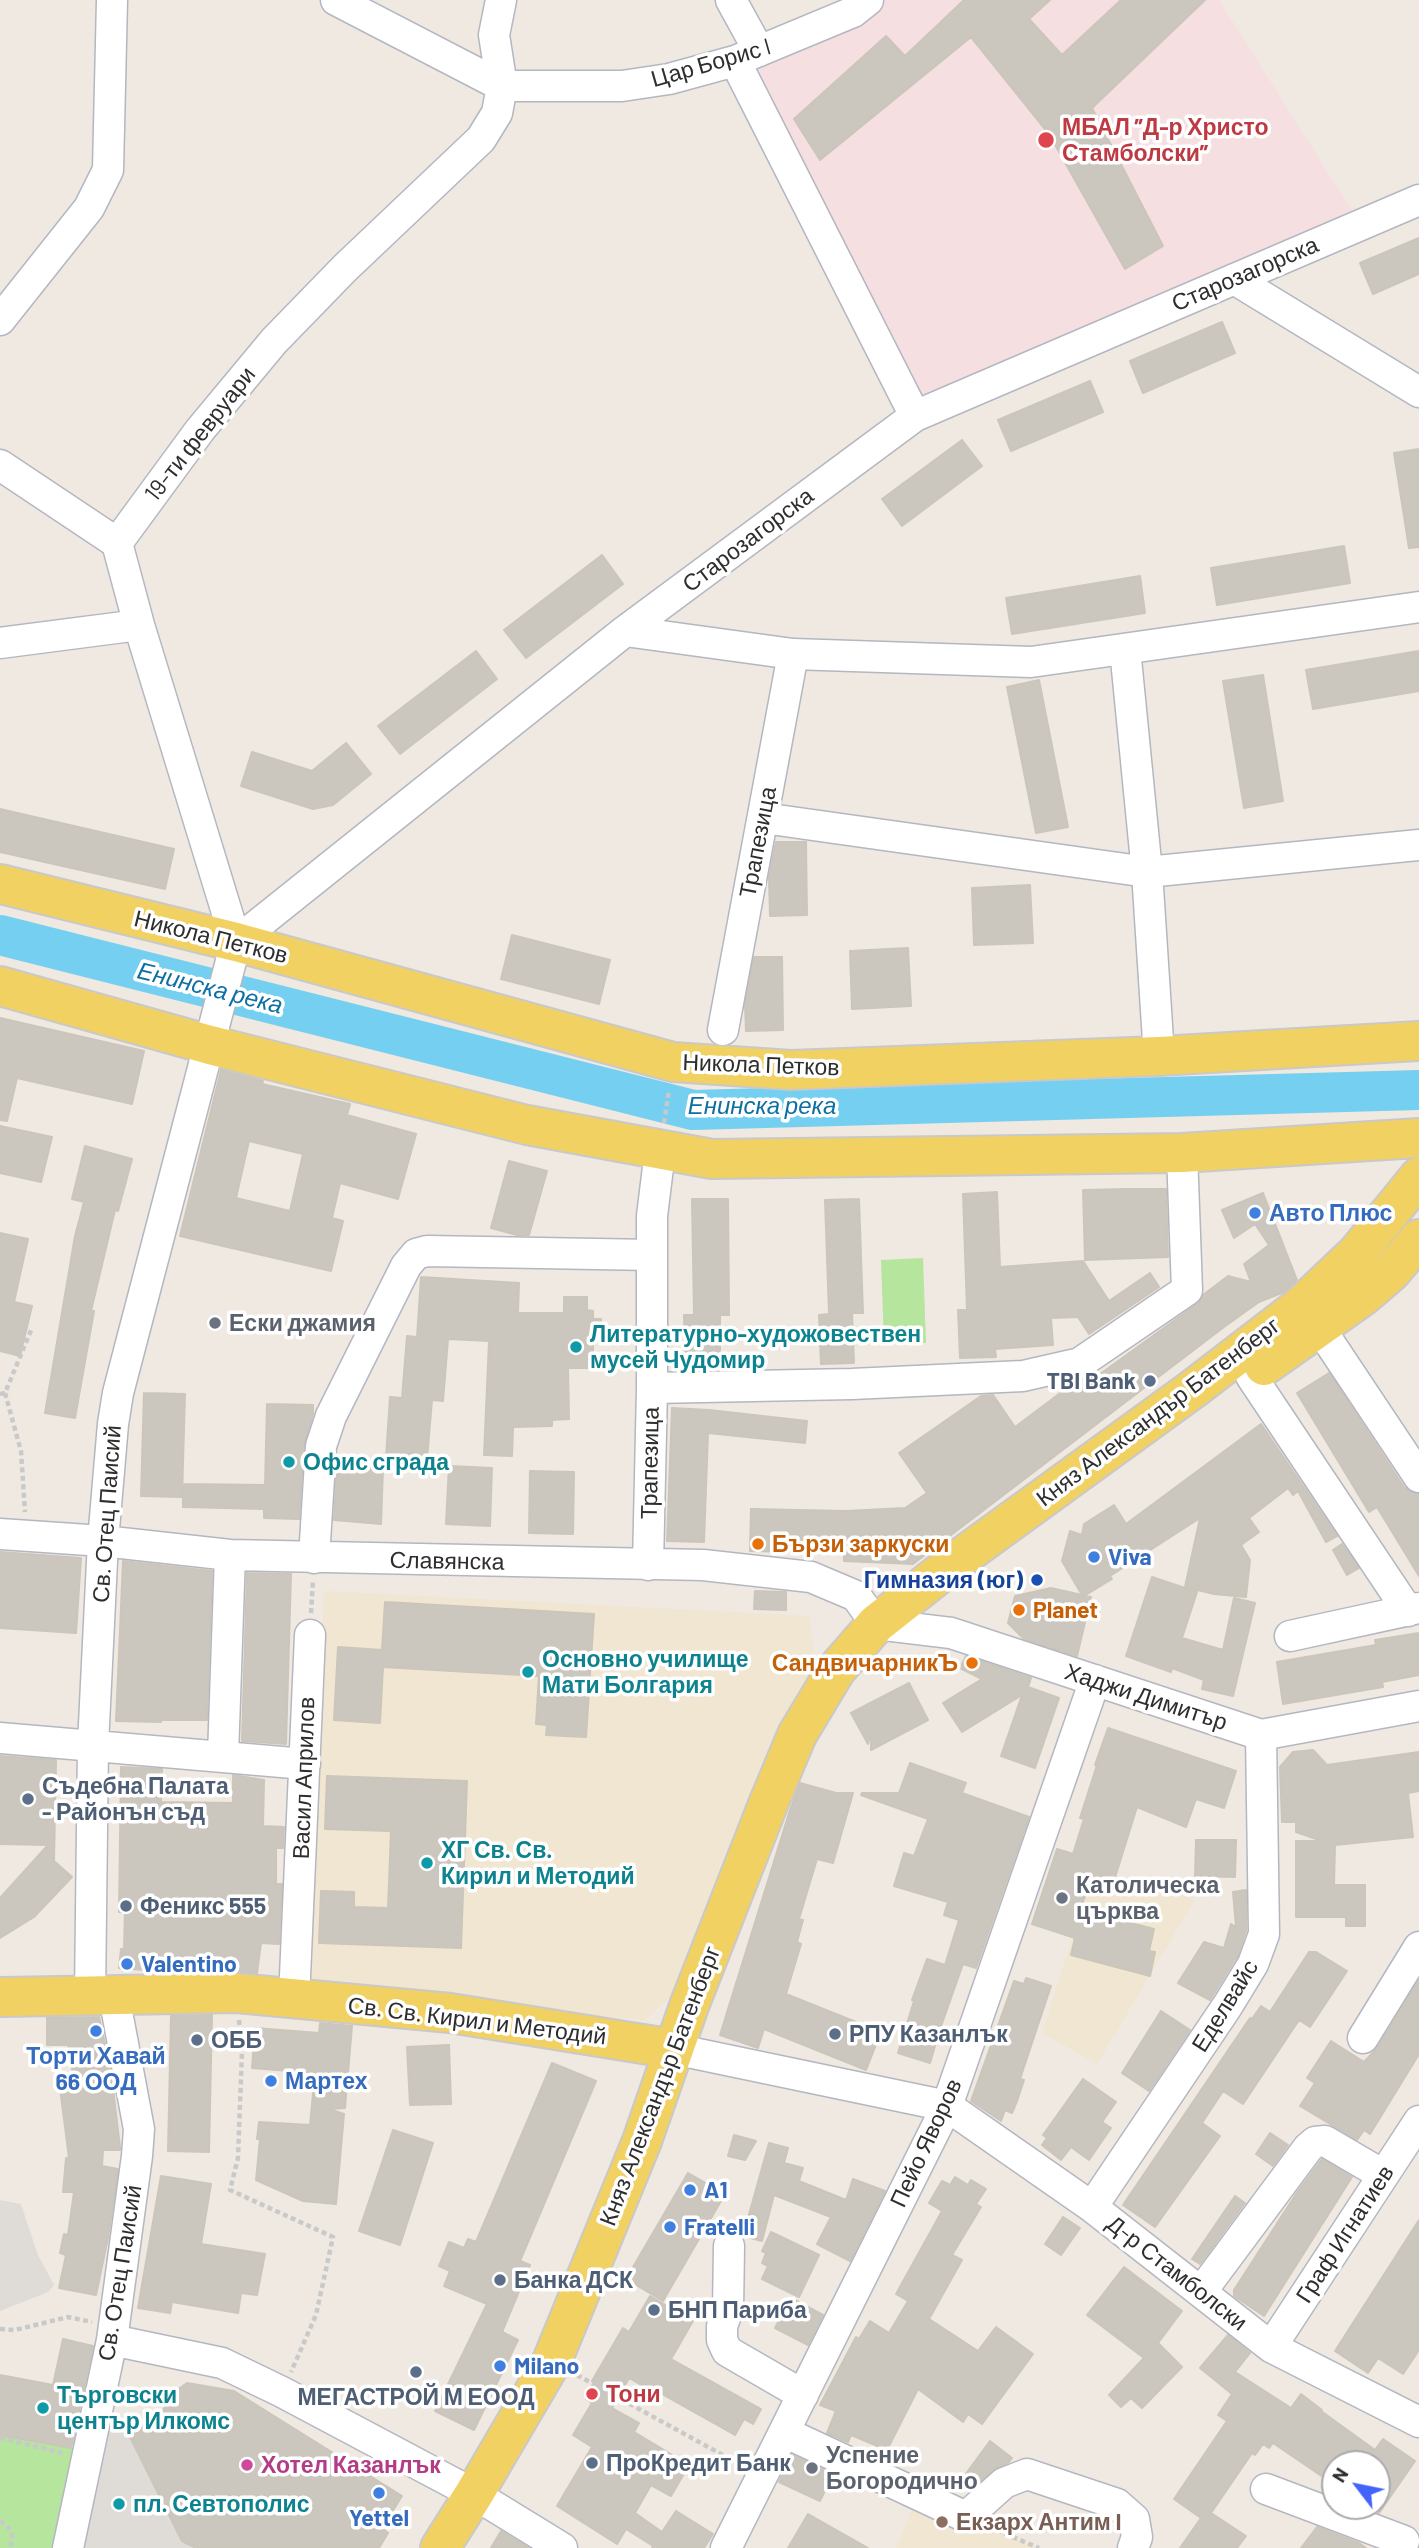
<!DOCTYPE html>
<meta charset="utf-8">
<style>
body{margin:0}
#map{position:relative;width:1419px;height:2548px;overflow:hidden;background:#efe9e1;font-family:Barlow,sans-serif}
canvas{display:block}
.north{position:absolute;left:1321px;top:2450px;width:70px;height:70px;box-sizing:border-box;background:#fff;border:2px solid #ababab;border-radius:50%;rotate:302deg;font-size:19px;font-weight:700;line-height:28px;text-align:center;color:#2e2e2e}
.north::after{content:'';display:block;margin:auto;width:24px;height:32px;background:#4264fb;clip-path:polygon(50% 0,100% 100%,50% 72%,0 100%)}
</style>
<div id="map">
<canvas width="1419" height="2548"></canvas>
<div class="north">N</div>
</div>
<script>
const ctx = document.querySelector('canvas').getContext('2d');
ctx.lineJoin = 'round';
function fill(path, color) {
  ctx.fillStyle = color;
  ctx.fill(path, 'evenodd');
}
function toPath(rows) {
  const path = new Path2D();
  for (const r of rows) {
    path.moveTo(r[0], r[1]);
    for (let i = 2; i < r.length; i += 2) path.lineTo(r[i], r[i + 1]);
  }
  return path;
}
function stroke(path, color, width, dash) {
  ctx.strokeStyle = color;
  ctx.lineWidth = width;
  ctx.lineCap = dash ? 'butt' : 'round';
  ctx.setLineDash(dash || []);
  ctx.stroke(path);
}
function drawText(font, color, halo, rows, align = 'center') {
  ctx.font = font + ' Barlow,sans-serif';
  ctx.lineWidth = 7;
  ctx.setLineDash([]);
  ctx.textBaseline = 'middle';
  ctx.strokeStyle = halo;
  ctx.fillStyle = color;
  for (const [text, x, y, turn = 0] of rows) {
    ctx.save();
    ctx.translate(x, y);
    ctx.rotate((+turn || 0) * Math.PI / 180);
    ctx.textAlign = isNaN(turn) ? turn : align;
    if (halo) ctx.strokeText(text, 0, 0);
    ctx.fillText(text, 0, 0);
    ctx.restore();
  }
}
const education = toPath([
 [324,1591,809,1616,815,1660,670,1997,645,2020,304,1989],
 [1092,1877,1152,1897,1165,1881,1194,1901,1097,2064,1042,2033],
 [918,2496,1037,2548,896,2548]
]);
const medical = toPath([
 [880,0,1219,0,1354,214,918,401,748,66]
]);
const green = toPath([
 [923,1258,926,1343,884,1344,881,1260],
 [0,2435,79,2449,66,2548,0,2548]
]);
const plaza = toPath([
 [0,2200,21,2204,38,2255,54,2285,48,2292,0,2311],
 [82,2431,127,2433,182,2540,196,2548,66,2548]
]);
const river = toPath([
 [0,935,693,1110,1419,1090]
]);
const building = toPath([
 [964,0,1050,0,1029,19,1062,55,1121,0,1205,0,1092,108,1163,246,1125,269,1049,134,971,37,820,160,794,119,886,36,905,56,964,0],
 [1419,238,1419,274,1373,294,1360,263,1419,238],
 [1222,322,1235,353,1143,393,1130,361,1222,322],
 [1090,381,1103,412,1011,451,998,420,1090,381],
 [962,440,982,466,902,526,882,499,962,440],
 [1419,449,1419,547,1409,548,1394,453,1419,449],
 [1344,546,1350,583,1217,605,1211,568,1344,546],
 [602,555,623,584,526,658,504,630,602,555],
 [1140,576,1145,613,1012,634,1006,598,1140,576],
 [476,651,497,679,400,754,378,726,476,651],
 [1419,651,1419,691,1313,709,1306,670,1419,651],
 [1263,675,1283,801,1244,808,1223,681,1263,675],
 [1039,680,1068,827,1036,833,1007,687,1039,680],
 [346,743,371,774,333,805,313,809,241,786,252,752,312,771,346,743],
 [0,809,174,849,165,889,0,852,0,809],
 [776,842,806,842,807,915,770,916,769,877,776,842],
 [1030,885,1033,943,974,945,972,888,1030,885],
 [512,935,610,960,599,1004,501,979,512,935],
 [908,948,911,1006,852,1009,850,951,908,948],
 [754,957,782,957,783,1030,746,1031,745,1005,754,957],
 [0,1018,144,1051,132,1104,17,1078,7,1121,0,1120,0,1018],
 [221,1070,263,1081,262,1084,350,1104,347,1115,416,1134,398,1199,340,1183,332,1218,343,1221,331,1271,180,1236,221,1070],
 [249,1141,303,1154,290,1211,236,1198,249,1141],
 [0,1126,52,1137,41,1182,0,1173,0,1126],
 [85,1146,132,1159,118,1211,115,1210,91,1311,94,1311,75,1418,45,1413,75,1236,84,1202,72,1199,85,1146],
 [509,1161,547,1171,529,1235,517,1235,491,1228,509,1161],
 [1127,1189,1166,1189,1168,1257,1085,1260,1083,1190,1127,1189],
 [997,1192,1000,1267,1083,1261,1109,1301,1150,1273,1159,1287,1089,1334,1078,1317,1051,1318,1053,1345,995,1349,996,1357,960,1358,958,1310,967,1310,963,1194,997,1192],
 [1263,1193,1297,1280,1284,1292,1259,1302,1224,1327,913,1564,844,1561,844,1553,750,1551,751,1509,846,1511,905,1508,927,1493,899,1453,981,1396,993,1395,1015,1427,1075,1382,1094,1375,1096,1377,1197,1304,1203,1295,1228,1276,1251,1282,1244,1264,1269,1245,1255,1224,1234,1238,1222,1210,1263,1193],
 [692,1199,728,1199,729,1315,720,1315,720,1363,685,1364,684,1315,694,1315,692,1199],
 [859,1199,863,1313,852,1313,854,1363,821,1364,819,1315,829,1314,825,1200,859,1199],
 [0,1233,28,1239,14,1302,32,1306,20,1356,0,1351,0,1233],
 [421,1277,519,1283,518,1313,564,1313,564,1297,587,1297,587,1310,593,1311,593,1319,601,1319,602,1341,593,1341,593,1368,568,1368,569,1419,552,1420,552,1426,513,1427,512,1456,484,1455,489,1341,448,1339,443,1401,432,1400,427,1459,386,1457,390,1397,402,1398,407,1336,417,1337,421,1277],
 [1329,1373,1404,1487,1411,1492,1419,1494,1419,1576,1377,1507,1369,1512,1297,1393,1329,1373],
 [144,1393,185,1394,182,1497,141,1496,144,1393],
 [267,1404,313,1405,313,1414,304,1445,299,1519,264,1518,264,1509,183,1507,183,1484,265,1485,267,1404],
 [672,1408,709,1410,807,1421,805,1443,708,1433,704,1542,667,1541,672,1408],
 [1261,1424,1337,1536,1326,1542,1298,1491,1293,1495,1288,1488,1249,1518,1259,1532,1241,1545,1250,1560,1246,1597,1214,1594,1185,1587,1200,1518,1110,1576,1112,1579,1084,1596,1091,1597,1077,1656,1024,1639,1008,1623,1015,1596,1051,1588,1082,1595,1062,1561,1070,1531,1082,1535,1084,1524,1114,1505,1126,1524,1261,1424],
 [337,1466,383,1468,381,1524,334,1520,337,1466],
 [449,1466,492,1468,490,1526,446,1524,449,1466],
 [530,1471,574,1472,573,1534,529,1533,530,1471],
 [1342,1544,1359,1568,1347,1575,1333,1550,1342,1544],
 [0,1552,81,1558,76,1633,0,1628,0,1552],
 [123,1561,212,1571,207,1720,161,1720,161,1722,116,1721,123,1561],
 [247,1573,291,1574,286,1744,242,1741,247,1573],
 [1152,1577,1197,1592,1182,1638,1223,1650,1234,1598,1255,1603,1233,1696,1202,1689,1204,1680,1172,1668,1171,1672,1126,1656,1152,1577],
 [755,1591,786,1592,786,1610,754,1609,755,1591],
 [385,1602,594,1614,586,1737,546,1735,547,1725,536,1724,539,1676,383,1667,380,1723,334,1720,338,1647,382,1650,385,1602],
 [1419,1633,1419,1675,1382,1682,1383,1687,1283,1704,1277,1662,1376,1645,1375,1640,1419,1633],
 [966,1656,1031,1678,1028,1687,1059,1698,1035,1768,1001,1756,1022,1695,962,1732,943,1703,982,1679,960,1668,966,1656],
 [909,1683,928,1720,871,1750,871,1733,868,1744,851,1713,909,1683],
 [1108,1728,1236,1771,1224,1808,1196,1799,1186,1827,1137,1807,1113,1884,1092,1877,1080,1910,1154,1929,1149,1951,1155,1952,1150,1976,1071,1955,1075,1938,1032,1924,1057,1849,1073,1854,1084,1819,1080,1818,1097,1765,1095,1765,1108,1728],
 [1313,1750,1327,1765,1419,1752,1419,1791,1408,1793,1413,1837,1335,1845,1334,1885,1365,1885,1365,1926,1346,1926,1346,1917,1296,1917,1296,1841,1322,1841,1296,1832,1296,1822,1282,1822,1280,1767,1293,1752,1313,1750],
 [0,1756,56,1760,54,1861,72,1877,34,1917,0,1938,0,1898,48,1845,0,1844,0,1756],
 [910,1763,966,1783,962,1793,1029,1817,976,1968,963,1964,939,2032,930,2063,898,2053,914,2001,912,2000,927,1959,945,1965,959,1920,944,1915,948,1902,894,1886,904,1853,914,1856,928,1819,861,1795,862,1793,899,1793,910,1763],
 [121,1767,162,1769,161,1802,233,1803,233,1775,264,1780,263,1826,284,1827,283,1848,276,1848,276,1884,282,1884,279,1944,261,1943,257,1973,170,1972,119,1968,121,1949,124,1949,125,1912,119,1912,121,1767],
 [327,1776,467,1781,461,1948,319,1943,321,1891,354,1892,354,1907,388,1908,391,1831,325,1829,327,1776],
 [800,1783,836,1793,853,1793,833,1863,817,1859,799,1919,803,1920,797,1942,801,1944,786,1994,881,2032,866,2070,764,2029,758,2048,720,2035,790,1810,800,1783],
 [1196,1840,1236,1840,1235,1877,1195,1876,1196,1840],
 [1246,1890,1246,1931,1238,1955,1210,2000,1178,1983,1204,1942,1224,1948,1231,1924,1236,1927,1233,1892,1246,1890],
 [1309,1952,1316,1952,1347,1971,1310,2027,1299,2020,1243,2104,1223,2091,1202,2123,1220,2136,1155,2227,1123,2205,1250,2018,1252,2019,1261,2006,1270,2012,1309,1952],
 [1026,1978,1051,1986,1020,2079,1024,2080,1017,2101,1012,2113,1005,2110,1001,2121,971,2101,1014,1981,1024,1984,1026,1978],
 [1419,1980,1419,2054,1370,2134,1364,2130,1357,2140,1300,2106,1315,2083,1307,2078,1331,2041,1364,2062,1378,2047,1419,1980],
 [1161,2011,1190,2030,1149,2091,1122,2073,1161,2011],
 [212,2015,209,2152,168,2151,171,2016,212,2015],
 [99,2017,111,2072,120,2147,120,2150,103,2150,102,2166,118,2169,108,2238,96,2295,59,2288,66,2255,60,2253,64,2234,68,2235,74,2192,63,2192,66,2158,69,2158,60,2088,75,2086,68,2045,47,2045,47,2018,99,2017],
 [320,2023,352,2026,345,2108,329,2109,344,2114,336,2204,303,2201,256,2180,260,2139,257,2139,259,2122,310,2125,315,2073,252,2068,255,2028,319,2033,320,2023],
 [449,2045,451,2104,410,2105,407,2047,449,2045],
 [552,2063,596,2081,520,2261,530,2265,502,2332,518,2340,474,2430,435,2411,487,2304,444,2286,450,2271,439,2266,449,2242,464,2248,468,2239,476,2242,552,2063],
 [1083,2079,1116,2102,1102,2122,1111,2128,1089,2160,1071,2147,1061,2160,1042,2145,1047,2138,1043,2135,1083,2079],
 [393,2130,433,2143,400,2245,359,2231,393,2130],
 [1270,2133,1288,2145,1273,2166,1256,2154,1270,2133],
 [734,2135,756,2141,745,2160,728,2156,734,2135],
 [769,2143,788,2148,784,2163,803,2168,799,2181,846,2200,853,2179,885,2191,850,2261,817,2244,831,2217,774,2195,762,2241,743,2236,769,2143],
 [1322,2159,1352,2177,1264,2316,1234,2296,1234,2290,1298,2191,1322,2159],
 [688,2173,725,2194,663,2301,626,2279,688,2173],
 [161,2176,211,2184,201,2244,265,2254,257,2295,241,2293,238,2313,172,2302,170,2313,138,2308,161,2176],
 [955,2177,968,2185,971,2180,986,2189,976,2204,981,2207,952,2255,962,2260,929,2319,978,2351,996,2327,1033,2354,982,2424,968,2414,963,2422,918,2389,887,2450,851,2435,848,2442,827,2433,836,2411,820,2405,856,2337,859,2339,870,2321,889,2333,908,2301,896,2294,942,2211,929,2203,942,2181,950,2185,955,2177],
 [1235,2196,1245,2203,1200,2264,1192,2259,1235,2196],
 [1063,2217,1080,2228,1061,2255,1045,2244,1063,2217],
 [1419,2220,1419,2350,1403,2374,1378,2358,1368,2373,1335,2351,1419,2220],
 [771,2232,819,2255,799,2297,762,2279,768,2266,762,2263,766,2253,762,2251,771,2232],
 [1124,2267,1182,2311,1158,2343,1182,2367,1142,2408,1131,2398,1121,2407,1109,2395,1144,2358,1087,2315,1124,2267],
 [650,2296,693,2321,671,2359,761,2409,753,2424,744,2419,735,2435,653,2389,652,2391,629,2378,612,2408,639,2423,634,2432,689,2465,671,2496,651,2485,635,2513,662,2532,676,2511,713,2534,704,2548,652,2548,653,2546,626,2529,617,2544,557,2506,592,2447,573,2435,592,2403,586,2399,596,2383,592,2381,623,2328,629,2332,650,2296],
 [791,2298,823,2315,808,2345,775,2328,791,2298],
 [1228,2335,1250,2353,1235,2372,1291,2408,1301,2394,1322,2410,1321,2411,1375,2450,1383,2439,1415,2461,1379,2513,1377,2464,1332,2464,1323,2477,1273,2443,1269,2448,1263,2444,1255,2455,1252,2453,1211,2513,1246,2536,1237,2548,1180,2548,1201,2518,1174,2499,1227,2421,1218,2415,1232,2394,1200,2368,1228,2335],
 [63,2339,93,2346,71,2448,0,2435,0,2375,53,2385,63,2339],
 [187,2383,234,2391,402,2496,382,2528,388,2533,379,2548,196,2548,182,2541,128,2433,158,2419,173,2393,187,2383],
 [990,2441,1012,2458,1009,2462,993,2470,977,2484,965,2475,990,2441],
 [792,2455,833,2474,820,2501,779,2482,792,2455],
 [808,2514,868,2548,788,2548,808,2514],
 [1317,2527,1359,2543,1366,2548,1301,2548,1317,2527],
 [501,2531,529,2548,491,2548,501,2531]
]);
const path = toPath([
 [664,1123,669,1090],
 [5,1393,21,1451,25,1512],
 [0,1394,5,1393,32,1328],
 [311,1613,313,1580],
 [239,2020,242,2051,238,2158,230,2190,333,2237,316,2315,291,2372],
 [0,2329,15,2330,68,2317,92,2322],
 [577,2375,741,2465],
 [0,2438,62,2453],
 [0,2521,9,2528,12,2535,11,2548],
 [989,2527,1039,2548]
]);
const minor = toPath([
 [336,0,502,86,622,86,669,79,735,61,853,12,868,0],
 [731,0,759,51],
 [735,61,915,416],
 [1234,279,1419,392],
 [0,320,89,208,108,170,112,0],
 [0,465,117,543],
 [625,631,793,654,1031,662,1419,607],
 [0,643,139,625],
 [1125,649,1147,872,1159,1056],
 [763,818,1147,872,1419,845],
 [236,942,139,625,117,543,200,430,274,341,345,268,481,139,497,113,502,86,494,35,501,0],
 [723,1030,793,654],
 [1319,1327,1419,1477],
 [1251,1376,1408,1611],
 [652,1388,852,1384,1023,1376,1080,1363,1187,1290,1182,1153],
 [0,1534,103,1541,230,1555,703,1565,811,1577,856,1596,876,1624,951,1633,1261,1735,1419,1706],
 [314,1558,321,1446,331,1416,406,1266,416,1254,427,1251,652,1255],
 [648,1565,652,1388,652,1216,660,1151],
 [1290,1636,1419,1608],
 [0,1738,305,1764],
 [223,1756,230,1555],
 [90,1995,93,1745,103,1541,113,1424,118,1393,236,942,625,631,915,416,1419,200],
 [294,1999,310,1635],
 [1363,2038,1419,1947],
 [674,2049,947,2106,1092,2207,1271,2347,1419,2422],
 [1092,2207,1228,2005,1253,1964,1264,1934,1261,1735],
 [729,2246,728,2310,722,2326,722,2340,727,2351,803,2395],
 [1201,2292,1308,2148,1315,2142,1325,2141,1383,2175],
 [112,2340,222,2363,282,2392,474,2494,562,2548],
 [1271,2347,1419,2121],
 [784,2432,966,2517,1004,2483,1027,2474,1117,2504,1134,2519,1137,2537,1133,2548],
 [1266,2489,1404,2541],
 [68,2548,112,2340,137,2156,139,2129,114,1996],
 [726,2548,947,2106,1095,1680]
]);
const major = toPath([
 [0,884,236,942,673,1062,791,1070,1159,1056,1419,1041],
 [0,986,210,1045,527,1125,712,1159,1182,1153,1419,1138],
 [1264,1366,1363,1296,1391,1272,1419,1239],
 [0,1997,237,1993,450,2013,674,2049],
 [440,2548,474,2494,552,2361,642,2141,689,2006,769,1802,797,1735,836,1670,876,1624,948,1567,1193,1389,1301,1306,1357,1253,1419,1177]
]);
const markers = [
 [1046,140,9,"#e0444e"],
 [1255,1213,7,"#3f7fe0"],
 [215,1323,7,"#6b7280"],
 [576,1347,7,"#0f9aa8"],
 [1150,1381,7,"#5c6f8a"],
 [289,1462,7,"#0f9aa8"],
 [758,1544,7,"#e8710a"],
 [1094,1557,7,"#3f7fe0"],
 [1037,1580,7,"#1a4fb4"],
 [1019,1610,7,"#e8710a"],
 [972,1663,7,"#e8710a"],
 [528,1672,7,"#0f9aa8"],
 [28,1799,7,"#5c6f8a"],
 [427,1863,7,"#0f9aa8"],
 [1062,1898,7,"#6b7280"],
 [126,1906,7,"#5c6f8a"],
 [127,1964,7,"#3f7fe0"],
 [96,2031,7,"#3f7fe0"],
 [835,2034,7,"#5c6f8a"],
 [197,2040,7,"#5c6f8a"],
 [271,2081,7,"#3f7fe0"],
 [690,2190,7,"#3f7fe0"],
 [670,2227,7,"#3f7fe0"],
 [500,2280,7,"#5c6f8a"],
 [654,2310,7,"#5c6f8a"],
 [500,2366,7,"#3f7fe0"],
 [416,2372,7,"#5c6f8a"],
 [592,2394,7,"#e0444e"],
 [43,2408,7,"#0f9aa8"],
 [592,2463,7,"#5c6f8a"],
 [247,2465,7,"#d1479c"],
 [812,2468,7,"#6b7280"],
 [379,2493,7,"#3f7fe0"],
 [119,2504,7,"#0f9aa8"],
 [942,2522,7,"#8d6e63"]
];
const streetNames = [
 ["Цар Борис I",711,63,-16],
 ["Старозагорска",1245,274,-23],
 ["19-ти февруари",200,434,-52],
 ["Старозагорска",748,540,-37],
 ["Трапезица",758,842,-79],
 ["Никола Петков",211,937,14],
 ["Никола Петков",761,1065,2],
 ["Княз Александър Батенберг",1158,1412,-37],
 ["Трапезица",650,1463,-89],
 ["Св. Отец Паисий",107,1514,-86],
 ["Славянска",447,1561,1],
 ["Хаджи Димитър",1146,1697,18],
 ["Васил Априлов",304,1778,-88],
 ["Еделвайс",1225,2006,-58],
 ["Св. Св. Кирил и Методий",477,2021,7],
 ["Княз Александър Батенберг",660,2086,-69],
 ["Пейо Яворов",926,2143,-65],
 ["Граф Игнатиев",1345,2234,-57],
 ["Св. Отец Паисий",120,2273,-81],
 ["Д-р Стамболски",1177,2273,38]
];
const healthNames = [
 ["МБАЛ ”Д-р Христо",1062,127],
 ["Стамболски”",1062,153],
 ["Тони",606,2394]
];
const shopNames = [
 ["Авто Плюс",1269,1213],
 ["Viva",1108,1557],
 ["Valentino",141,1964],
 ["Торти Хавай",96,2056,"center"],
 ["66 ООД",96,2082,"center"],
 ["Мартех",285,2081],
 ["A1",704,2190],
 ["Fratelli",684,2227],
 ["Milano",514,2366],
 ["Yettel",379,2518,"center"]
];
const worshipNames = [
 ["Ески джамия",229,1323],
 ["Католическа",1076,1885],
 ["църква",1076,1911],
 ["Успение",826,2455],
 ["Богородично",826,2481]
];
const cultureNames = [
 ["Литературно-художовествен",590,1334],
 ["мусей Чудомир",590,1360],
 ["Офис сграда",303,1462],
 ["Основно училище",542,1659],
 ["Мати Болгария",542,1685],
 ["ХГ Св. Св.",441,1850],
 ["Кирил и Методий",441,1876],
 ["Търговски",57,2395],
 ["център Илкомс",57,2421],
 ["пл. Севтополис",133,2504]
];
const serviceNames = [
 ["TBI Bank",1136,1381,"right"],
 ["Съдебна Палата",42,1786],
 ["- Районън съд",42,1812],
 ["Феникс 555",140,1906],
 ["РПУ Казанлък",849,2034],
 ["ОББ",211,2040],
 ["Банка ДСК",514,2280],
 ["БНП Париба",668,2310],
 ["МЕГАСТРОЙ М ЕООД",416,2397,"center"],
 ["ПроКредит Банк",606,2463]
];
const foodNames = [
 ["Бързи заркуски",772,1544],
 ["Planet",1033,1610],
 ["СандвичарникЪ",958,1663,"right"]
];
const transitNames = [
 ["Гимназия (юг)",1023,1580]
];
const hotelNames = [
 ["Хотел Казанлък",261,2465]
];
const educationNames = [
 ["Екзарх Антим I",956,2522]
];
const waterNames = [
 ["Енинска река",210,988,14],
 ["Енинска река",762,1106]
];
fill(education, '#f0e6d1');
fill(medical, '#f5dfe0');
fill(green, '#b6e59e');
fill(plaza, '#dfdcd8');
stroke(river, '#75cff0', 40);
fill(building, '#cbc7bf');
stroke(building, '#cbc5ba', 2);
stroke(minor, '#b4b7c1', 33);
stroke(major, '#c9c9c9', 42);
stroke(path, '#c9c9c9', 4.5, [5, 3.5]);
stroke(minor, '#fff', 30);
stroke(major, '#f2d163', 38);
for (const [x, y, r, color] of markers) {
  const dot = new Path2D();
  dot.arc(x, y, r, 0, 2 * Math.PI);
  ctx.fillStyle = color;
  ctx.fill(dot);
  stroke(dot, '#fff', 2.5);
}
drawText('23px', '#2e2e2e', '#fff', streetNames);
drawText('bold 23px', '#be3a42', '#fff', healthNames, 'left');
drawText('bold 23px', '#366cbe', '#fff', shopNames, 'left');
drawText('bold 23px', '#5b616d', '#fff', worshipNames, 'left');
drawText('bold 23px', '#0d838f', '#fff', cultureNames, 'left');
drawText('bold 23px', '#4e5e75', '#fff', serviceNames, 'left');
drawText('bold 23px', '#c56008', '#fff', foodNames, 'left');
drawText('bold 23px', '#164399', '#fff', transitNames, 'right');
drawText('bold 23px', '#b23c85', '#fff', hotelNames, 'left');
drawText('bold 23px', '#785e54', '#fff', educationNames, 'left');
drawText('italic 24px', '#0d6fa3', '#fff', waterNames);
</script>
